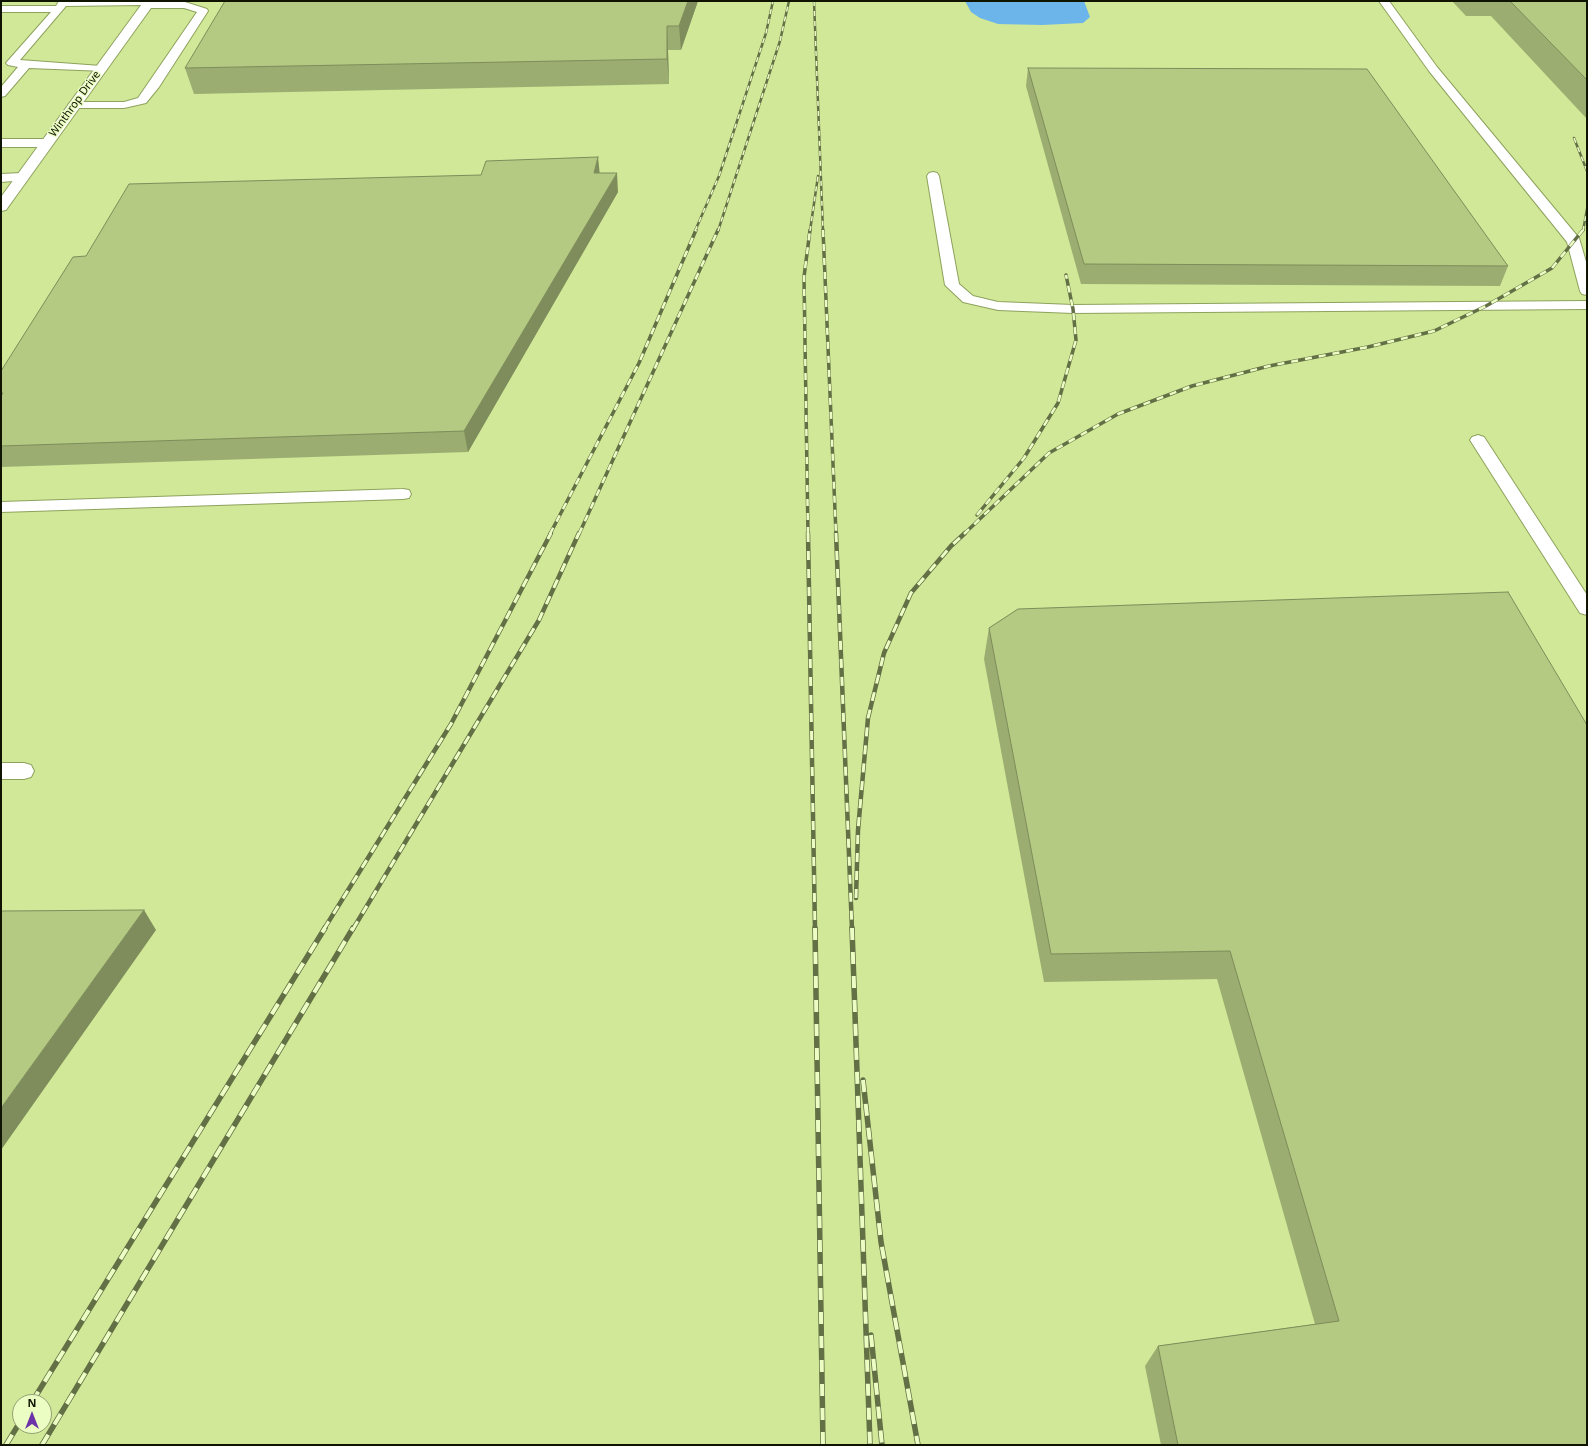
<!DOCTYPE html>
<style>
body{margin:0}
#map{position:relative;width:1588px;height:1446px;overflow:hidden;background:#dcf2a9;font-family:"Noto Sans",sans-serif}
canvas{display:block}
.frame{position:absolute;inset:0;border:2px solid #0e1400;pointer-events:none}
.north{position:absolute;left:12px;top:1394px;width:40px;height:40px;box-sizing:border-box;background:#ebfdc3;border:1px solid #93a075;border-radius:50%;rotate:0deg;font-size:11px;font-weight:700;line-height:16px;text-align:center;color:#0e1400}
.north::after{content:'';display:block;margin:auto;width:14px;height:18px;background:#6c32a8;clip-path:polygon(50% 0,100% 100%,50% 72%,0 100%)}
</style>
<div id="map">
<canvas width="1588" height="1446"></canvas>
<div class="frame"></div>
<div class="north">N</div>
</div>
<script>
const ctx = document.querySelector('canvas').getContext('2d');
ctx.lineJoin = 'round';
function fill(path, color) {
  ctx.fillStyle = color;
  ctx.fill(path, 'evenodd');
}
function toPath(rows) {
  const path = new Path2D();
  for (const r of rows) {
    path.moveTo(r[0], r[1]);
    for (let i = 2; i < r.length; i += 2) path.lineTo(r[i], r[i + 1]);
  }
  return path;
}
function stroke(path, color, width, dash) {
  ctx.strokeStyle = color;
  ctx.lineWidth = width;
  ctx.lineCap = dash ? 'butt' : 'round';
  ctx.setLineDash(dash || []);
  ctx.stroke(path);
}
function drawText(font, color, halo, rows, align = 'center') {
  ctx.font = font + ' "Noto Sans",sans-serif';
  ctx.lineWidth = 3;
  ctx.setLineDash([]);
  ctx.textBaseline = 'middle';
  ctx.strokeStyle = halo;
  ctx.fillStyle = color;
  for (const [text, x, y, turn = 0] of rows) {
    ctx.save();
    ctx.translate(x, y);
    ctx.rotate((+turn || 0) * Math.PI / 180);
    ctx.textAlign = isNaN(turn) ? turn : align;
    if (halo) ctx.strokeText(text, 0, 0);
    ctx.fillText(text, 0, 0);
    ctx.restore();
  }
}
const built = toPath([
 [1,1,1587,1,1587,1445,1,1445],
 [20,1402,44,1402,44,1426,20,1426]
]);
const water = toPath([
 [965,1,1084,1,1090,17,1083,23,1042,25,998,24,980,18,971,12]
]);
const lane = toPath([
 [59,1,185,2,207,9,208,11,159,87,146,103,124,108,74,108,70,107,68,105,70,103,74,102,124,102,138,98,197,12,184,8,147,8,142,5,66,6,20,60,101,66,107,69,105,71,29,68,5,96,1,97,1,87,18,67,8,65,6,63,51,12,1,12,1,6,56,6,59,1],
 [1379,1,1389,1,1437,67,1579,238,1587,265,1587,295,1582,294,1580,291,1567,242,1429,71,1379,1],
 [1,139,47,139,51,140,53,143,51,146,47,147,1,147,1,139],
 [933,172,937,173,939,176,959,284,973,296,998,302,1073,305,1587,301,1587,309,1073,313,998,310,963,302,945,285,927,176,929,173,933,172],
 [22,173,26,174,28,177,26,180,1,182,1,174,22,173],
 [1478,435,1484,437,1486,440,1587,595,1587,615,1580,613,1470,440,1472,437,1478,435],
 [403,489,409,490,411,494,409,498,403,499,1,512,1,502,403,489],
 [1,763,24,763,31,765,34,771,31,777,24,779,1,779,1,763]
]);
const street = toPath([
 [144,1,156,1,6,210,1,211,1,197,144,1]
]);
const railFar3 = toPath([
 [814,1,823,231],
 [1574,138,1587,171],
 [695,231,719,176,766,33,773,1],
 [718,231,780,41,789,1],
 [810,231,818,176],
 [1583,231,1587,209]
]);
const railFar2 = toPath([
 [823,230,836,534],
 [977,515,1024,458,1058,403,1076,340,1073,309,1066,275],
 [550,534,639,363,696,230],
 [579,534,718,230],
 [808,534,804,277,810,230],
 [964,534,1049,453,1118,414,1192,386,1269,366,1368,347,1434,331,1486,306,1552,268,1583,230]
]);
const railFar1 = toPath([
 [808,533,815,929],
 [836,533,852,929],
 [856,898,858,830,868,718,884,653,911,593,951,546,965,533],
 [324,929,451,724,551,533],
 [353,929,539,620,579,533]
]);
const rail = toPath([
 [815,928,823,1445],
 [852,928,870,1445],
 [863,1080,881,1242,918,1445],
 [871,1335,882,1445],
 [32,1402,325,928],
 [6,1445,20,1422],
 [42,1445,353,928]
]);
const wall = toPath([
 [698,1,681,50,668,50,669,84,194,94,185,68],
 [1452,1,1587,1,1587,119,1491,16,1466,16],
 [1028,68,1508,266,1500,286,1081,284,1026,86],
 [599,173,618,192,468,452,1,467,1,371,86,256],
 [1018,609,1587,1445,1161,1445,1145,1366,1158,1346,1315,1324,1217,979,1044,982,984,659,989,628]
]);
const shadedWall = toPath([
 [688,1,698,1,681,50,679,26],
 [667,26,668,50,669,84,667,59],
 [598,157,600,176,594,173],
 [617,173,618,192,468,452,464,431],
 [144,910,156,930,1,1150,1,1108]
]);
const building = toPath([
 [225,1,688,1,679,26,667,26,667,59,185,68,225,1],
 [1510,1,1587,1,1587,80,1510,1],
 [1028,68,1367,69,1508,266,1084,264,1028,68],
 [598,157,594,173,617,173,464,431,1,446,1,396,3,393,1,393,1,371,73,257,86,256,129,184,481,175,486,161,598,157],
 [1508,592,1587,725,1587,1445,1178,1445,1158,1346,1339,1321,1230,951,1051,954,989,628,1018,609,1508,592],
 [144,910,1,1108,1,911,144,910]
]);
const farStreetnames = [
 ["Winthrop Drive",75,104,-54]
];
fill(built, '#d0e897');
fill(water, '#6bb5eb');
stroke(lane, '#8ea25d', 2);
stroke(street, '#8ea25d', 2);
fill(lane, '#fff');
fill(street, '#fff');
stroke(railFar3, '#636f45', 2.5);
stroke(railFar2, '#636f45', 3.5);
stroke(railFar1, '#636f45', 4.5);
stroke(rail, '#636f45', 5.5);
stroke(railFar3, '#ebfdc3', 1.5, [5]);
stroke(railFar2, '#ebfdc3', 2.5, [7]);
stroke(railFar1, '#ebfdc3', 3, [9]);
stroke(rail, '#ebfdc3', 4, [12]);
fill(wall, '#9bad70');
fill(shadedWall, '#7e8d5b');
fill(building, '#b4c982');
stroke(building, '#7e8d5b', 1);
drawText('11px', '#0e1400', '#ebfdc3', farStreetnames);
</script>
